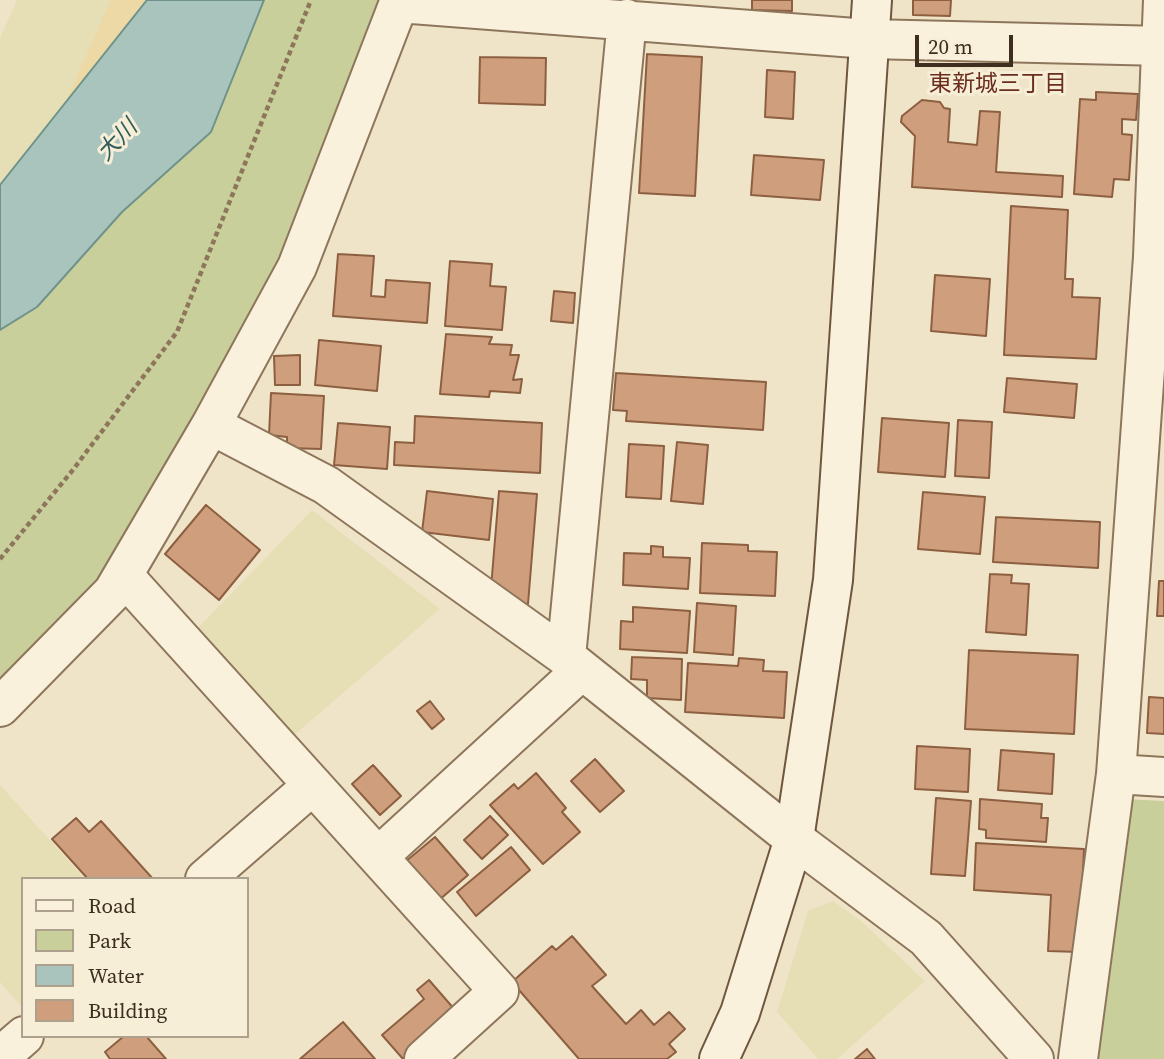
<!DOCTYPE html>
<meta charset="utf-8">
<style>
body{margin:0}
#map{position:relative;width:1164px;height:1059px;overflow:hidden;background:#f0e4c8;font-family:"Source Serif 4",serif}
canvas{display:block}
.legend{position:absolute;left:21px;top:877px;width:228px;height:161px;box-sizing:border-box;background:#f7eed8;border:2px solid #ada18e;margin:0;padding:9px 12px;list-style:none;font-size:21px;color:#3d2e20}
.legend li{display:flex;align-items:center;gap:14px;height:35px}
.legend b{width:35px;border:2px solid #ada18e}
.scale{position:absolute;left:915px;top:35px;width:98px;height:32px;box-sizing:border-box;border:4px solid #3d2e20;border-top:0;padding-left:9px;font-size:21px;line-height:24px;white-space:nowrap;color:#3d2e20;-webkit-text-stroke:5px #f7eed8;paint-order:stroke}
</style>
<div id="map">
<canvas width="1164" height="1059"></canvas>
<ul class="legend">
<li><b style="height:9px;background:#faf1dc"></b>Road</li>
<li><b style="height:19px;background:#c9cf9b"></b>Park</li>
<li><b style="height:19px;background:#a9c4bc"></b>Water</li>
<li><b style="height:19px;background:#cf9f7d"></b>Building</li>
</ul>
<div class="scale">20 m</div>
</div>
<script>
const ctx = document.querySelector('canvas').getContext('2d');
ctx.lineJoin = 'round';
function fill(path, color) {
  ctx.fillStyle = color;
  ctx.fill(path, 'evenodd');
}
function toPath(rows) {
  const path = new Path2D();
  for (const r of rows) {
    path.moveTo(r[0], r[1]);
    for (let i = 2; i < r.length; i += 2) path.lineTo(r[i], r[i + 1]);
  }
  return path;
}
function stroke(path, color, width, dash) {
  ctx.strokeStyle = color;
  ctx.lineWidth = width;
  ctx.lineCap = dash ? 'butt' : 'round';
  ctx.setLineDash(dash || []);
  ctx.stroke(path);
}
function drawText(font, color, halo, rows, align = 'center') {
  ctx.font = font + ' "Source Serif 4","Noto Sans JP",serif';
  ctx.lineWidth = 6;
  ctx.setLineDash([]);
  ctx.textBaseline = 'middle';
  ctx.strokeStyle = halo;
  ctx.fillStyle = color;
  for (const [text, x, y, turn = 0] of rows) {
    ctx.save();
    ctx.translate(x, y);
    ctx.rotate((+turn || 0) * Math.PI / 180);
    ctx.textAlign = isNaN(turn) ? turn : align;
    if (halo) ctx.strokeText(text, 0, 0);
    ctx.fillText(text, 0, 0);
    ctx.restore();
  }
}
const farmland = toPath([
 [17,0,112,0,64,105,0,185,0,38],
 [312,510,440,609,290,739,197,629],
 [0,785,85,879,23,879,23,1008,0,982],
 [833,901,861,921,925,981,837,1059,818,1059,777,1012,808,911]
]);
const green = toPath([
 [264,0,383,0,280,277,98,590,0,682,0,330,37,307,122,212,211,132],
 [1124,799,1164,801,1164,1059,1096,1059]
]);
const sand = toPath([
 [111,0,147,0,64,105]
]);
const water = toPath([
 [147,0,264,0,211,132,122,212,37,307,0,330,0,185,147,0]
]);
const building = toPath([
 [752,0,792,0,792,11,752,10,752,0],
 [913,0,951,0,950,16,913,15,913,0],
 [647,54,702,57,695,196,639,193,647,54],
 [480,57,546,58,545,105,479,103,480,57],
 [767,70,795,72,793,119,765,117,767,70],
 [1096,92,1138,94,1136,120,1122,119,1122,134,1132,135,1129,180,1114,179,1112,197,1074,194,1080,99,1096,100,1096,92],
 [922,100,940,102,944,108,950,109,948,142,977,145,980,111,1000,112,996,172,1063,176,1062,197,912,187,915,136,901,122,902,116,922,100],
 [754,155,824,160,820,200,751,195,754,155],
 [1011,206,1068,210,1065,279,1073,279,1072,297,1100,298,1096,359,1004,355,1011,206],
 [338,254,374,256,371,296,385,297,386,280,430,283,427,323,333,316,338,254],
 [450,261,492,264,490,286,506,287,502,330,445,326,450,261],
 [935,275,990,279,986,336,931,331,935,275],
 [554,291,575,293,573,323,551,321,554,291],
 [446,334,492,337,489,344,512,345,510,355,519,355,513,380,522,379,520,393,490,391,489,397,440,394,446,334],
 [319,340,381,346,377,391,315,385,319,340],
 [300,355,300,385,275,385,274,356,300,355],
 [616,373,766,382,763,430,626,421,627,411,613,410,616,373],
 [1007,378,1077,384,1074,418,1004,412,1007,378],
 [271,393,324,396,321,449,287,448,287,437,269,435,271,393],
 [415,416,542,423,540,473,394,465,395,442,414,443,415,416],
 [882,418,949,423,945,477,878,472,882,418],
 [958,420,992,422,989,478,955,476,958,420],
 [338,423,390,427,387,469,334,465,338,423],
 [677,442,708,445,703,504,671,501,677,442],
 [629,444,664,446,661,499,626,497,629,444],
 [427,491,493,499,489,540,422,532,427,491],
 [499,491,537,494,528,604,504,602,491,588,499,491],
 [923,492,985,497,980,554,918,549,923,492],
 [206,505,260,550,219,600,165,554,206,505],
 [996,517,1100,522,1098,568,993,562,996,517],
 [702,543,748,545,748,551,777,552,775,596,700,593,702,543],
 [651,546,663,547,663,557,690,558,688,589,623,585,624,553,651,554,651,546],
 [990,574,1012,575,1011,583,1029,584,1026,635,986,632,990,574],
 [1159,581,1164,581,1164,616,1157,616,1159,581],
 [697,603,736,606,733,655,694,652,697,603],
 [633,607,690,611,687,653,620,649,621,621,633,622,633,607],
 [969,650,1078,655,1074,734,965,729,969,650],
 [632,657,682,659,681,700,647,698,647,680,631,679,632,657],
 [739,658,764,660,763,671,787,672,784,718,685,712,688,663,738,666,739,658],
 [1149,697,1164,698,1164,734,1147,733,1149,697],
 [430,701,444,719,432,729,417,711,430,701],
 [917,746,970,749,968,792,915,789,917,746],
 [1001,750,1054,754,1052,794,998,790,1001,750],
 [595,759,624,791,600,812,571,781,595,759],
 [373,765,401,796,380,815,352,784,373,765],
 [536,773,566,808,562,812,580,832,543,864,490,805,514,784,518,789,536,773],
 [936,798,971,801,965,876,931,874,936,798],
 [980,799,1042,804,1041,818,1048,818,1046,842,986,838,986,830,979,829,980,799],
 [490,816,508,835,482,859,464,840,490,816],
 [76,818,89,832,101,821,153,879,88,879,52,839,76,818],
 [435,837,468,875,438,901,405,862,435,837],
 [976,843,1084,849,1079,952,1048,951,1051,895,974,890,976,843],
 [511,847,530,870,476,916,457,892,511,847],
 [572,936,606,975,592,986,626,1024,641,1010,654,1025,669,1012,685,1029,669,1044,676,1052,667,1059,579,1059,512,982,552,946,556,950,572,936],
 [429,980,462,1018,414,1059,403,1059,382,1035,424,999,417,990,429,980],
 [343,1022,375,1059,300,1059,343,1022],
 [124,1036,146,1036,166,1059,110,1059,105,1052,124,1036],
 [867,1049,875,1059,855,1059,867,1049]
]);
const path = toPath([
 [0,559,72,471,177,332,311,0]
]);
const street = toPath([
 [1163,0,1153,257,1116,774,1164,777],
 [399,3,868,39,1164,46],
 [211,425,326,485,566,657,794,839,926,938,1034,1059],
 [123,575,499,991,424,1059],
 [566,657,627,19],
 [0,707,113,592,211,425,297,267,400,0],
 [378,857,582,670],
 [205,879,313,785],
 [0,1057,24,1036],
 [1078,1059,1116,774]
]);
const secondary = toPath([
 [719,1059,740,1013,794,839,833,580,872,0]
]);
const neighbourhoodNames = [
 ["東新城三丁目",998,85]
];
const waterNames = [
 ["大川",118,141,-46]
];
fill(farmland, '#e6deb5');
fill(green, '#c9cf9b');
fill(sand, '#ecd9a5');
fill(water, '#a9c4bc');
stroke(water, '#6f938a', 2);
fill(building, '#cf9f7d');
stroke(building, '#8d5f41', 2);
stroke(street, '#8d765c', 42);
stroke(secondary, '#6f573f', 42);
stroke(path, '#8d765c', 4.5, [5, 3.5]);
stroke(street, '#faf1dc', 38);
stroke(secondary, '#faf1dc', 38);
drawText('23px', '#6b2e1e', '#f7eed8', neighbourhoodNames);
drawText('italic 23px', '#2f5d5a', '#f7eed8', waterNames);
</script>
